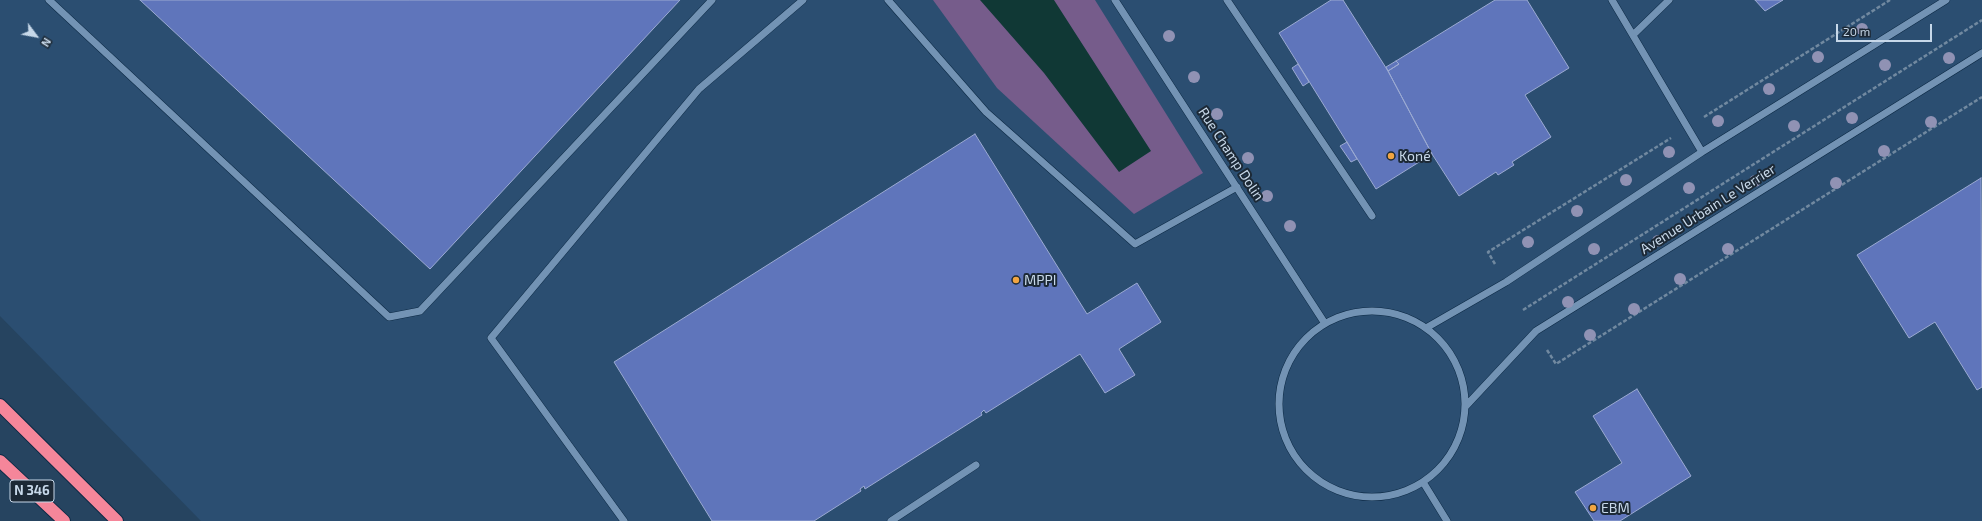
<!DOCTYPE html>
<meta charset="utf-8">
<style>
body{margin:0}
#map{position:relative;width:1982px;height:521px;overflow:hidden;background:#264460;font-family:"Exo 2",sans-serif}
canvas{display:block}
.north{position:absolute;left:16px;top:16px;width:40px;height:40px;-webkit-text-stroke:3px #1c2936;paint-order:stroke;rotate:122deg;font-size:11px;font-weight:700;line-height:16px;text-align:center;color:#c7d8e9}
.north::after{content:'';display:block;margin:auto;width:14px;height:18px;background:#c7d8e9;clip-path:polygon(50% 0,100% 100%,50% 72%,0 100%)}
.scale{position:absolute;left:1836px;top:24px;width:96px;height:18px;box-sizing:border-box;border:2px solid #c7d8e9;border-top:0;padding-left:5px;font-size:12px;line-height:14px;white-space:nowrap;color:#c7d8e9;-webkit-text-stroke:3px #1c2936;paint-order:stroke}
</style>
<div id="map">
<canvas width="1982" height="521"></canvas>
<div class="north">N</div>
<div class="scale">20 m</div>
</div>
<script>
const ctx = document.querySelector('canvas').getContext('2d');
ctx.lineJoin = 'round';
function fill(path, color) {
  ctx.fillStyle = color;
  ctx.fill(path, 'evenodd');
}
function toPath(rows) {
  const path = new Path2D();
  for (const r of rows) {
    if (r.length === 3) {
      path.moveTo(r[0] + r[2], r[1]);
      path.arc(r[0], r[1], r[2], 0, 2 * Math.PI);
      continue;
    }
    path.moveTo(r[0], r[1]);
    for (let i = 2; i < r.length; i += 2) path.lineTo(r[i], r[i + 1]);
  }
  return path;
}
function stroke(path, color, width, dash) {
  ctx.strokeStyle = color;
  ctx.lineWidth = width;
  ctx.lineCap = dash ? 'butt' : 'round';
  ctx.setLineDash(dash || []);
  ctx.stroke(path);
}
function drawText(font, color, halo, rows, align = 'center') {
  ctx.font = font + ' "Exo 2",sans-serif';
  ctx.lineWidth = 4;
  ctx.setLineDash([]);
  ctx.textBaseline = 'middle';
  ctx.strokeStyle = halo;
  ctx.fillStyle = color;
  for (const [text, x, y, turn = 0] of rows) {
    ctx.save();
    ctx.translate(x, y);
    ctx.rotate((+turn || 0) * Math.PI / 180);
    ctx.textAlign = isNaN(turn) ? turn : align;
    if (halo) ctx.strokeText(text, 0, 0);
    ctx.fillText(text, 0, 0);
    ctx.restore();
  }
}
const built = toPath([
 [0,0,1982,0,1982,521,201,521,0,316]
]);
const green = toPath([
 [933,0,1095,0,1203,173,1134,214,997,88]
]);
const water = toPath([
 [980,0,1054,0,1151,151,1119,172,1044,73]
]);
const building = toPath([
 [140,0,680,0,430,269,140,0],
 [1331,0,1343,0,1388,71,1432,154,1376,189,1279,33,1331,0],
 [1495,0,1527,0,1569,68,1525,95,1551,137,1512,162,1514,165,1498,175,1496,172,1459,196,1432,154,1388,71,1399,64,1396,61,1495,0],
 [1755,0,1783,0,1765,11,1755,0],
 [1396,61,1399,64,1388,71,1386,67,1396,61],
 [1298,64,1309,82,1303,86,1292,68,1298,64],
 [975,134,1087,314,1137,283,1161,322,1119,349,1135,375,1105,393,1080,354,986,413,984,410,981,413,982,415,865,489,864,486,860,489,861,491,814,521,712,521,614,362,975,134],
 [1347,142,1357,159,1351,162,1340,146,1347,142],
 [1981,178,1982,387,1977,390,1935,322,1909,338,1857,255,1981,178],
 [1637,389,1691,476,1620,521,1594,521,1575,492,1622,463,1593,416,1637,389]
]);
const path = toPath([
 [1704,117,1890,0],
 [1495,264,1488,252,1671,138],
 [1523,310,1982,20],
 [1547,350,1556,364,1982,97]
]);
const minor = toPath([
 [49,0,389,317,420,311,712,0],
 [888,0,986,112,1135,244,1237,187],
 [1115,0,1324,322],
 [1227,0,1372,216],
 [1612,0,1702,152],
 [1633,35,1669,0],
 [1372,404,93],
 [1426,328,1506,282,1702,152,1946,0],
 [1465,407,1536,331,1982,53],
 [1423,482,1447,521],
 [624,521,491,338,699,89,803,0],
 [891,521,976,465]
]);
const highway = toPath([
 [0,405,117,521],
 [0,461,64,521]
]);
const trees = [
 [1862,29],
 [1169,36],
 [1818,57],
 [1949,58],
 [1885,65],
 [1194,77],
 [1769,89],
 [1217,114],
 [1852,118],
 [1718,121],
 [1931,122],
 [1794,126],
 [1884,151],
 [1669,152],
 [1248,158],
 [1626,180],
 [1755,181],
 [1836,183],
 [1689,188],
 [1267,196],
 [1577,211],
 [1290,226],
 [1658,241],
 [1528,242],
 [1594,249],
 [1728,249],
 [1680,279],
 [1568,302],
 [1634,309],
 [1590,335]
];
const markers = [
 [1391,156,4,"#f2a541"],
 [1016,280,4,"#f2a541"],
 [1593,508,4,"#f2a541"]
];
const shields = [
 [32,491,44]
];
const shieldNames = [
 ["N 346",32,491]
];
const streetNames = [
 ["Rue Champ Dolin",1231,154,57],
 ["Avenue Urbain Le Verrier",1708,209,-32]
];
const poiNames = [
 ["Koné",1399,156],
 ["MPPI",1024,280],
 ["EBM",1601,508]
];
fill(built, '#2b4e71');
fill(green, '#765c8b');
fill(water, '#103835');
fill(building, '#5f75bb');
stroke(building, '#9baad2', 1);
stroke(minor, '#0c2944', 8);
stroke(highway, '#0c2944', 14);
stroke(path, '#7189a0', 2.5, [4, 2]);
stroke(minor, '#7393b4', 7);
stroke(highway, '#f5869a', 12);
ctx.fillStyle = '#9092b4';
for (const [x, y] of trees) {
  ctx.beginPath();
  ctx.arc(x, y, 6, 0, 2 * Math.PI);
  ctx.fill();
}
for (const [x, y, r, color] of markers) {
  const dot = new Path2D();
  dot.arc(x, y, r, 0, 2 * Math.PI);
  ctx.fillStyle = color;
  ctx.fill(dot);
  stroke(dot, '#1c2936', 1.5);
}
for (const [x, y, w] of shields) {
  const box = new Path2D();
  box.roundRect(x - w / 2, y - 11, w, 22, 3);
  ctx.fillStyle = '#1c2936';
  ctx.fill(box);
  stroke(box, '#c7d8e9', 1);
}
drawText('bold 13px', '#c7d8e9', null, shieldNames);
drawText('14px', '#c7d8e9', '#1c2936', streetNames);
drawText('14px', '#c7d8e9', '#1c2936', poiNames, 'left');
</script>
